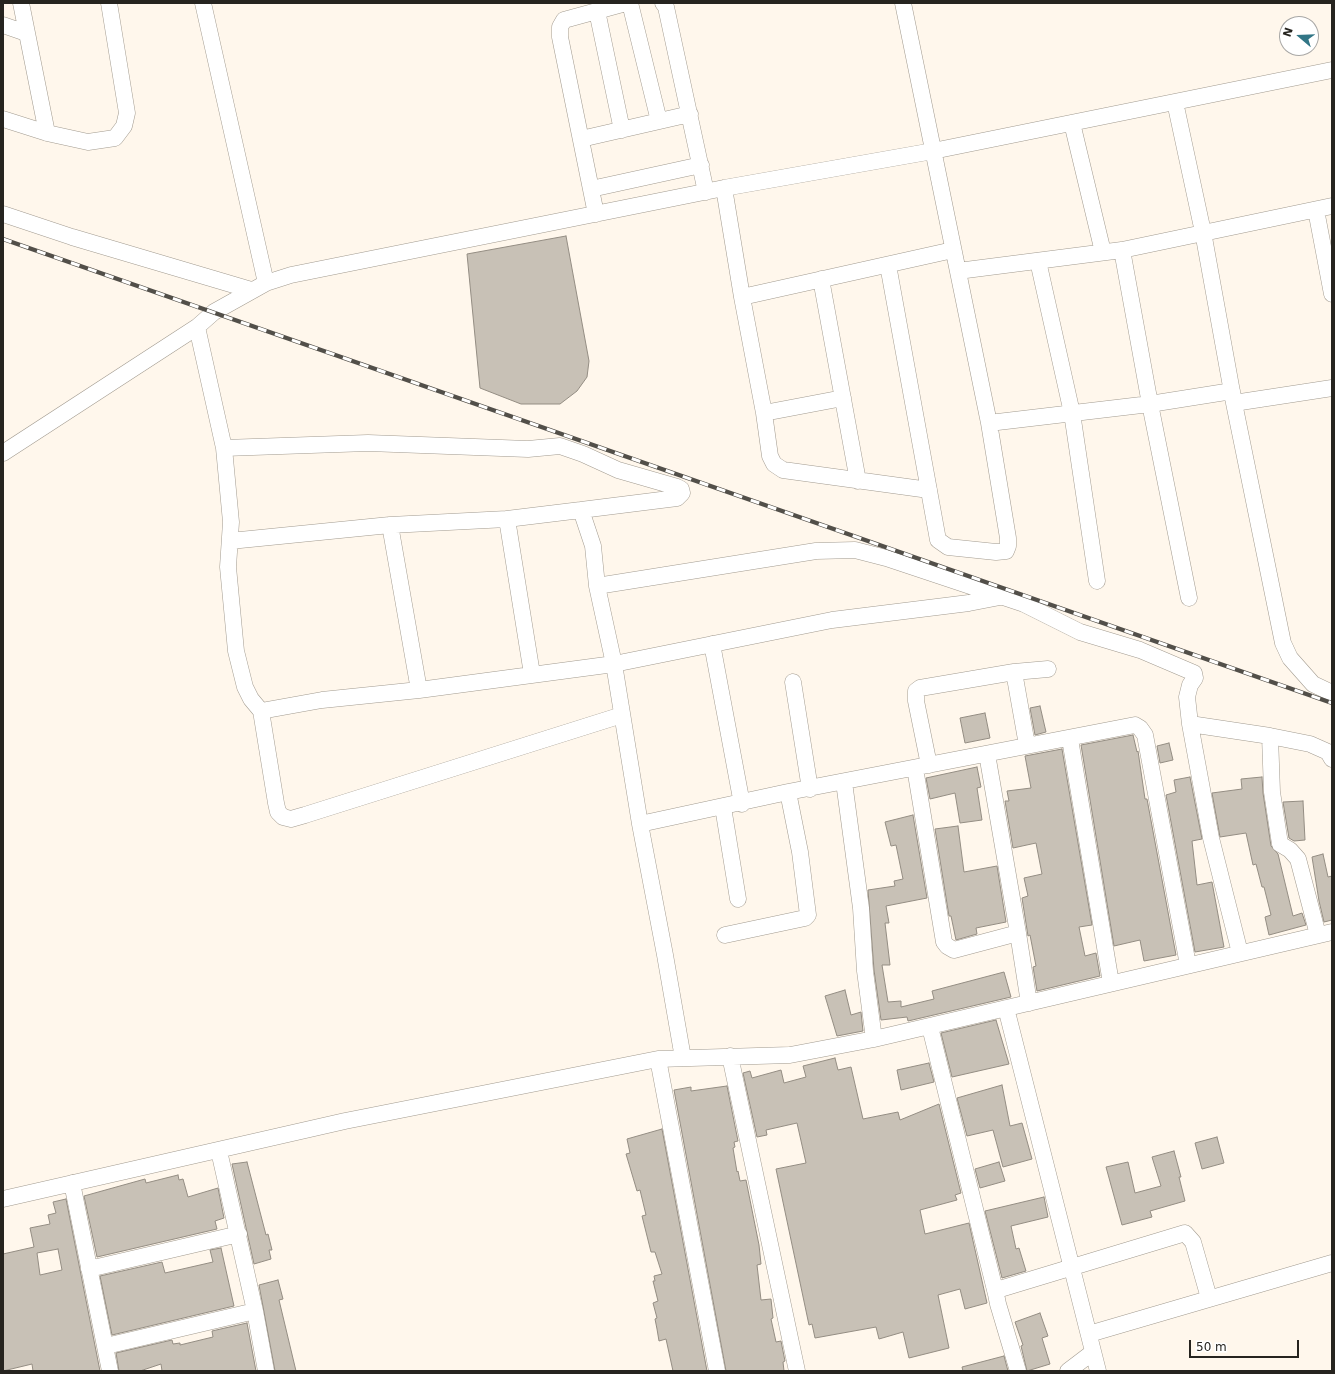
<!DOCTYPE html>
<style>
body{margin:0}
#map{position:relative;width:1335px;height:1374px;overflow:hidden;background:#fff7ec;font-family:"DejaVu Sans",sans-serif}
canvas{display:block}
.frame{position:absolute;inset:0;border:4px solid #26241f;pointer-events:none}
.north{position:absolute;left:1279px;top:16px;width:40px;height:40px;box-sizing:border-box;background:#fff;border:1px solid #a8a7a5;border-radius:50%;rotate:289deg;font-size:11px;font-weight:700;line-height:16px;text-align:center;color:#26241f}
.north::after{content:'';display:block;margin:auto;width:14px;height:18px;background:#327686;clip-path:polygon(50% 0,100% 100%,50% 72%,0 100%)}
.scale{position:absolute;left:1189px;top:1340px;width:110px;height:18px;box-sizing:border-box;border:2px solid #26241f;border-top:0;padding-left:5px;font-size:12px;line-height:14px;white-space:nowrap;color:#26241f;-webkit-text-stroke:3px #fff;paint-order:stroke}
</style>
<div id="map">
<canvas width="1335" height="1374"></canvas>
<div class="frame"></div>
<div class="north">N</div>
<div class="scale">50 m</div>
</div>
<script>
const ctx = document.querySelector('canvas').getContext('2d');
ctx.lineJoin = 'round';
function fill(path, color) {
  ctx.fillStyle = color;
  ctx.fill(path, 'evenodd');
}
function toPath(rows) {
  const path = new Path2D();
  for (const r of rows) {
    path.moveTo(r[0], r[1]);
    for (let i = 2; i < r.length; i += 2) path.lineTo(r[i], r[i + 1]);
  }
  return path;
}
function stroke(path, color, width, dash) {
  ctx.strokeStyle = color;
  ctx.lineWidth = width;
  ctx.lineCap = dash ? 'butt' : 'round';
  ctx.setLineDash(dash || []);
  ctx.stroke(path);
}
const building = toPath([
 [566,236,589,361,587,377,577,391,560,404,521,404,480,388,467,254,566,236],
 [1040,706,1046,732,1035,735,1030,708,1040,706],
 [985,713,990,738,965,743,960,718,985,713],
 [1133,735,1137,752,1138,751,1145,799,1147,799,1176,955,1144,961,1140,940,1114,946,1081,745,1133,735],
 [1169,743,1173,760,1160,763,1157,746,1169,743],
 [1062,749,1092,925,1079,927,1085,956,1096,953,1100,976,1037,991,1033,967,1036,966,1030,935,1028,936,1022,898,1028,896,1024,878,1042,874,1036,843,1013,848,1005,801,1009,801,1007,791,1031,788,1025,756,1062,749],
 [977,767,981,787,977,788,982,820,960,823,955,793,930,799,926,778,977,767],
 [1190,777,1202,839,1192,841,1197,885,1212,882,1224,947,1195,952,1166,795,1176,792,1174,780,1190,777],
 [1262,777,1263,793,1271,846,1278,854,1293,916,1302,913,1306,925,1269,935,1265,917,1271,915,1264,887,1262,887,1256,864,1253,865,1246,833,1220,837,1212,793,1242,789,1241,779,1262,777],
 [1303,801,1305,840,1294,841,1289,838,1283,802,1303,801],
 [913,815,927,898,886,906,889,923,885,923,890,965,882,965,888,1002,901,1001,901,1007,934,999,932,991,1004,972,1011,997,908,1021,907,1017,881,1020,874,970,868,890,895,886,894,881,903,879,896,845,891,846,885,822,913,815],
 [958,826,964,872,997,866,1006,922,976,928,977,934,956,940,951,916,949,916,935,829,958,826],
 [1323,854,1328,877,1332,876,1332,920,1324,922,1319,901,1312,857,1323,854],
 [845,990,851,1015,861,1012,863,1031,837,1036,825,996,845,990],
 [996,1020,1009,1064,952,1077,941,1033,996,1020],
 [835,1058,838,1070,851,1067,863,1119,898,1112,900,1120,939,1104,961,1193,955,1195,957,1200,920,1210,925,1234,969,1223,987,1303,965,1309,960,1289,938,1295,949,1348,909,1358,903,1332,879,1339,876,1327,815,1338,812,1324,809,1325,776,1169,806,1163,797,1123,766,1130,767,1135,757,1137,743,1073,750,1071,752,1078,781,1070,784,1083,806,1077,803,1066,835,1058],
 [929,1063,934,1082,901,1090,897,1070,929,1063],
 [1002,1085,1010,1126,1022,1123,1032,1159,1003,1167,993,1130,967,1136,957,1098,1002,1085],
 [727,1086,738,1141,734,1142,735,1147,733,1148,737,1172,738,1171,740,1181,746,1180,759,1245,761,1264,757,1265,761,1300,771,1299,773,1318,771,1319,776,1342,781,1341,785,1361,783,1362,784,1371,726,1371,674,1090,691,1087,691,1091,727,1086],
 [662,1129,707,1371,673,1371,666,1339,659,1341,657,1329,655,1319,657,1318,653,1303,658,1301,653,1281,655,1281,654,1276,662,1274,655,1252,651,1252,642,1216,646,1215,640,1190,637,1191,626,1154,630,1153,627,1139,662,1129],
 [1217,1137,1224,1163,1202,1169,1195,1143,1217,1137],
 [1174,1151,1181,1177,1179,1177,1185,1201,1150,1211,1152,1217,1122,1225,1106,1167,1128,1162,1135,1193,1161,1186,1152,1157,1174,1151],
 [247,1162,266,1235,268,1234,272,1250,269,1250,271,1259,254,1264,232,1164,247,1162],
 [999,1162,1005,1181,980,1188,975,1169,999,1162],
 [178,1175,179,1180,183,1179,188,1197,218,1188,224,1218,215,1221,217,1229,97,1257,84,1196,145,1179,146,1183,178,1175],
 [1044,1197,1048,1217,1011,1226,1016,1249,1019,1248,1026,1271,1002,1278,985,1211,1044,1197],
 [66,1199,100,1371,33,1371,32,1364,3,1371,3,1254,34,1247,30,1228,50,1224,48,1215,56,1213,53,1202,66,1199],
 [58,1249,62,1270,40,1275,37,1253,58,1249],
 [221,1248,234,1306,112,1335,100,1276,162,1262,165,1273,213,1262,210,1250,221,1248],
 [278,1280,283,1299,279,1300,296,1371,275,1371,259,1285,278,1280],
 [1040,1313,1048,1336,1042,1338,1050,1364,1027,1371,1021,1346,1023,1345,1015,1322,1040,1313],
 [247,1323,256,1371,162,1371,161,1364,140,1371,119,1371,116,1353,172,1340,173,1344,180,1343,180,1345,213,1337,212,1331,247,1323],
 [1004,1356,1008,1371,963,1371,962,1367,1004,1356]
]);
const minor = toPath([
 [21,3,47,133],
 [203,3,266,283],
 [630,3,659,121],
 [663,3,666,7,706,192],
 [597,11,622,130],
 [3,25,26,33],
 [1175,102,1203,232,1234,403,1283,643,1290,658,1313,684,1332,693],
 [3,119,47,133,88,142,115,138,124,126,127,113,109,3],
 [1072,123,1103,252],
 [581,139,690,114],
 [724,188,742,297,953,250],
 [591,189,701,165],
 [1316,210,1332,294],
 [3,214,72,237,251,290],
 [596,214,560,37,560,27,564,20,626,3],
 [1122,250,1150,404,1189,598],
 [1038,261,1072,413,1097,581],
 [888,265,938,540,948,547,996,552,1006,551,1008,546,1008,538,989,423,903,3],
 [958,271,1122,250,1332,206],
 [821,279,858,481],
 [742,297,764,413,770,456,774,464,783,470,929,490],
 [197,327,224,448,231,522,228,567,236,651,245,687,251,699,261,711,276,803,278,812,283,817,291,819,305,815,622,715],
 [1234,403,1332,388],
 [764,413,843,398],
 [989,423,1150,404,1232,391],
 [224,448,368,443,528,449,560,446,583,454,618,470,677,487,681,489,682,493,677,498,581,510],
 [3,453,197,327,214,312,266,283,291,275,724,188,933,151,1332,70],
 [507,519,532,674],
 [390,525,419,690],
 [230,541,390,525,507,519,581,510,593,546,597,586,614,664,640,824,665,955,683,1058],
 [597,586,816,551,855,550,886,558,1024,604,1080,632,1140,650,1194,673,1195,678,1190,685,1187,697,1190,724,1211,838,1240,953],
 [712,644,742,804],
 [1014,672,1027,745],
 [793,682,810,789],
 [261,711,322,700,419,690,614,664,832,620,969,603,1000,597],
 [1190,724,1270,736,1310,744,1328,752,1332,759],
 [1270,736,1272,792,1280,844,1290,850,1298,859,1318,935],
 [1070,739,1111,983],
 [987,754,1018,933,1029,1003],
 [929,765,916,701,916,691,920,688,1014,672,1048,669],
 [915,768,944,942,947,946,954,950,1018,933],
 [844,782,861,908,865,971,874,1039],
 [723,807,738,899],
 [640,824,788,792,1135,725,1140,728,1145,735,1188,965],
 [725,935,805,918,808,915,800,852,788,792],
 [1006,1008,1098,1371],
 [930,1027,996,1294],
 [730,1056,797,1371],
 [658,1059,717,1371],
 [219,1151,255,1311,266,1371],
 [72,1183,110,1371],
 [3,1199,345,1121,658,1059,790,1055,874,1039,1332,932],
 [89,1269,239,1234],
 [1089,1334,1332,1263],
 [106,1346,255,1311],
 [1018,1371,998,1304,996,1294,1000,1289,1185,1233,1193,1242,1209,1298],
 [1068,1371,1093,1352]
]);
const rail = toPath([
 [3,239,1332,703]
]);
fill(building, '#c8c1b6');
stroke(building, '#948d83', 1);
stroke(minor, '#a29b90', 17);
stroke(minor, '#fff', 16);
stroke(rail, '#524f49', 4.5);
stroke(rail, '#fff', 3, [9]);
</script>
